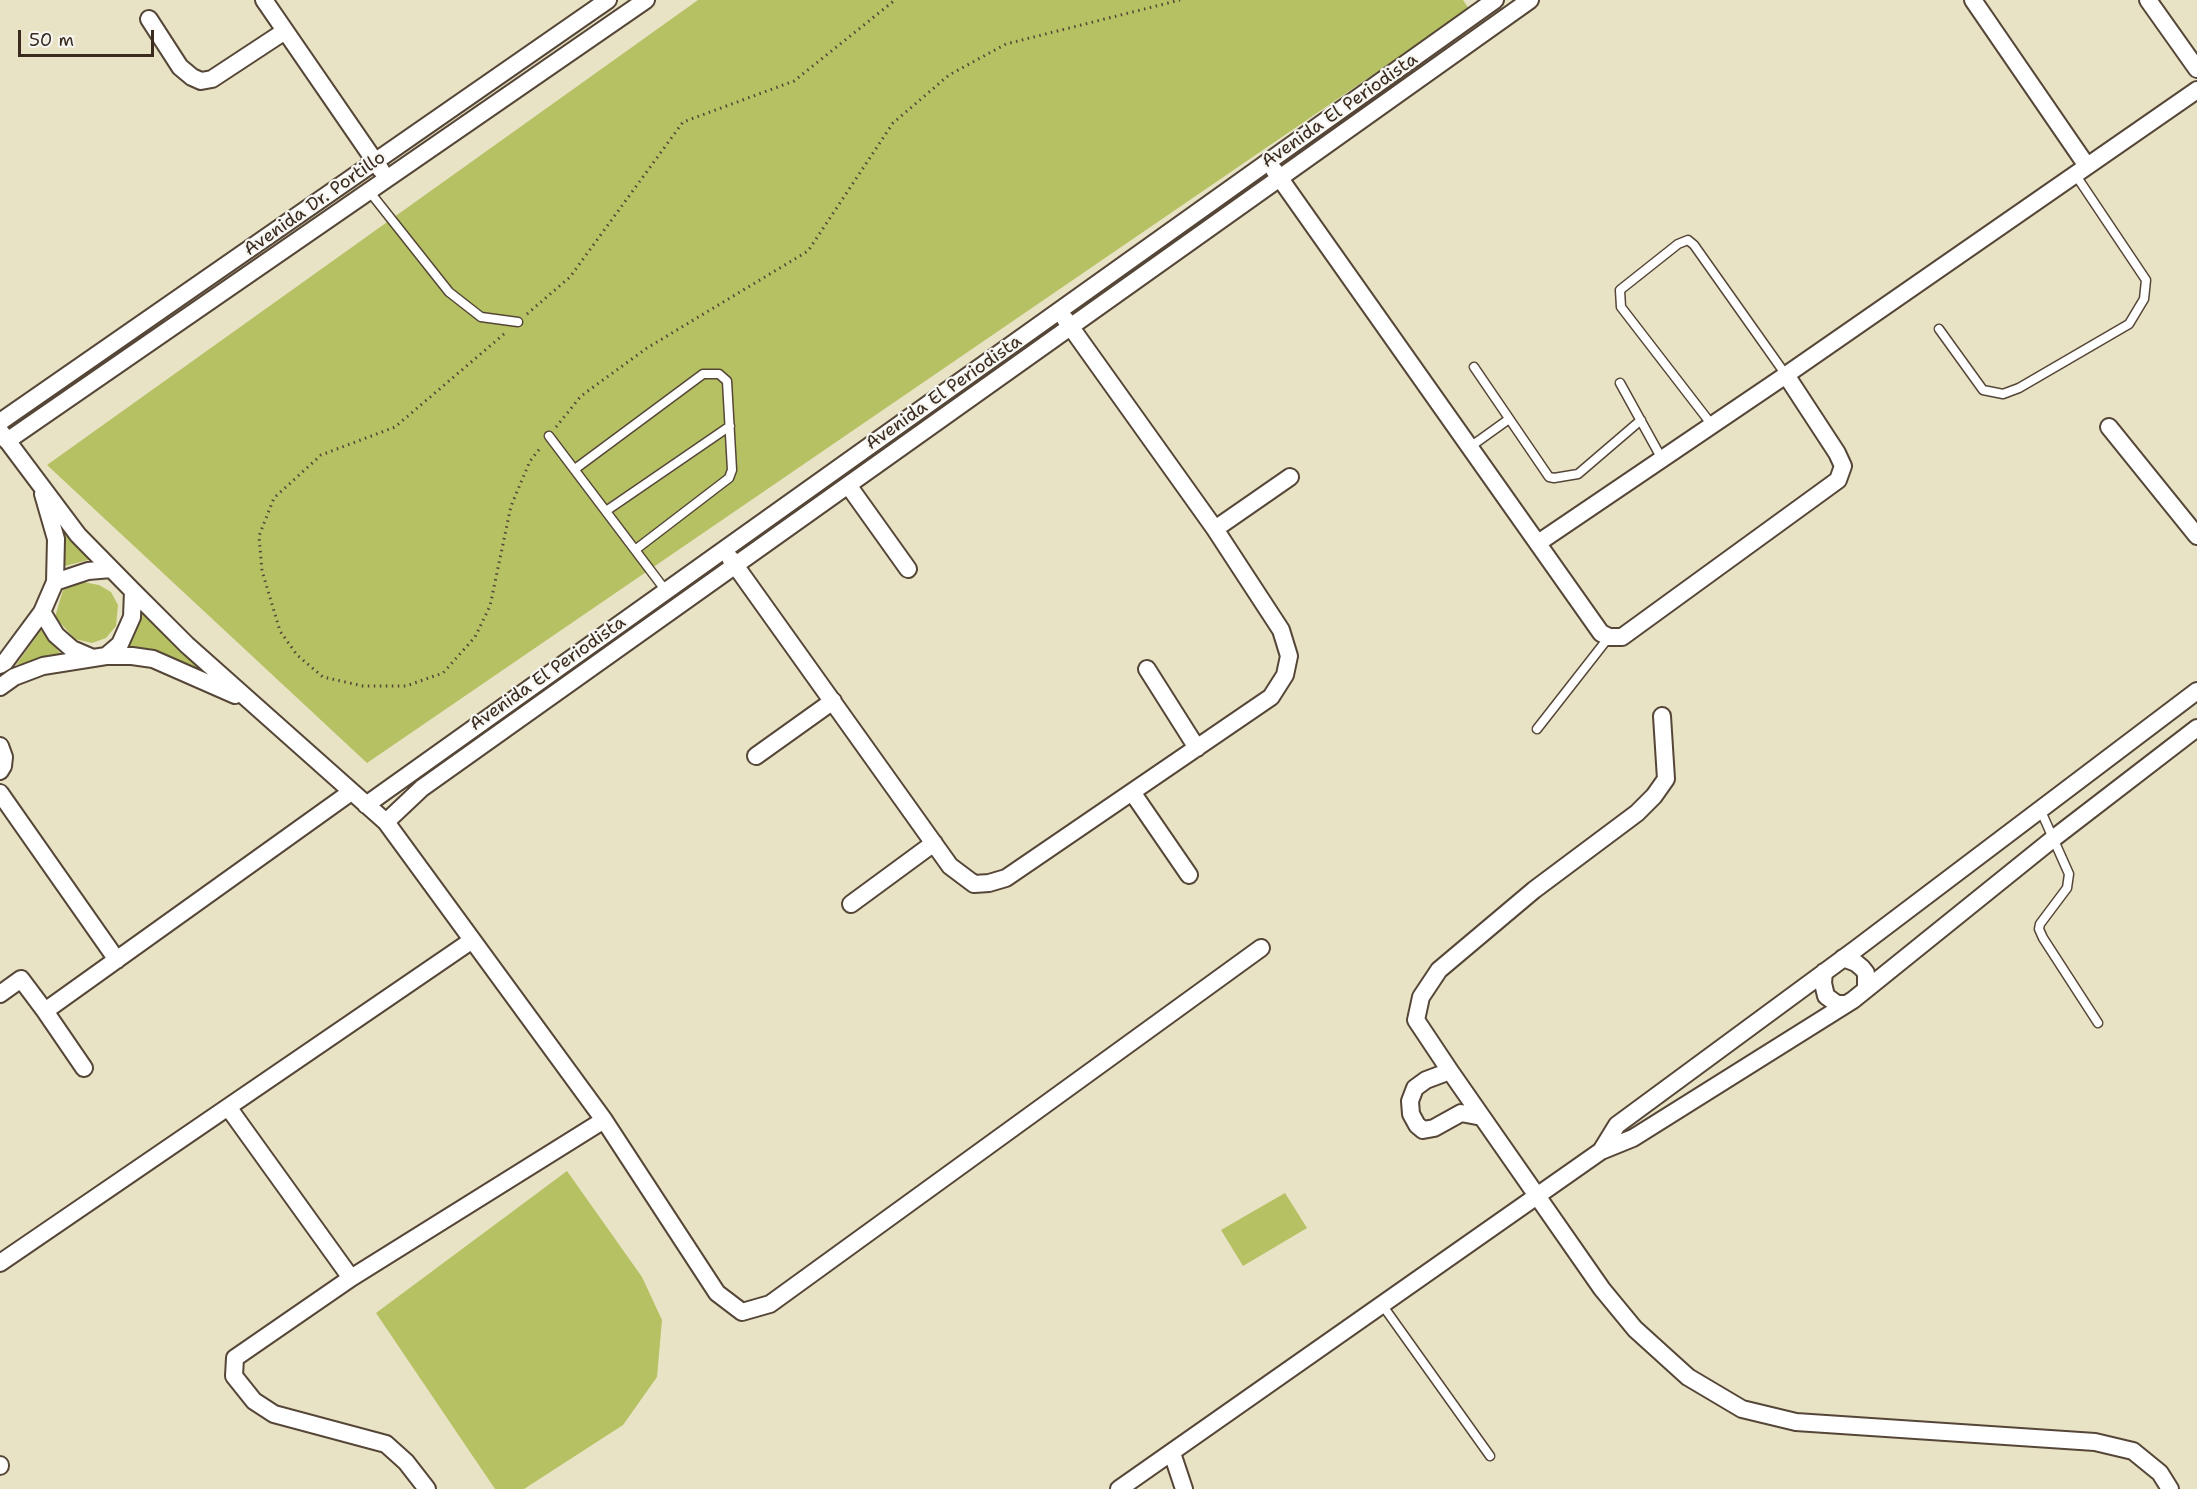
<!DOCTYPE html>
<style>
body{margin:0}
#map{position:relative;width:2197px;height:1489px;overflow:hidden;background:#e9e3c5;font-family:"Shantell Sans",sans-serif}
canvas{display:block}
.scale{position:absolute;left:18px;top:30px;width:136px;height:27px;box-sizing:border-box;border:3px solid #3b2a1e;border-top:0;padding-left:8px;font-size:18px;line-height:21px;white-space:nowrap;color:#3b2a1e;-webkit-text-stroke:4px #f6f6f2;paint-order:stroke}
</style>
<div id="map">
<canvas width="2197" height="1489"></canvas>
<div class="scale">50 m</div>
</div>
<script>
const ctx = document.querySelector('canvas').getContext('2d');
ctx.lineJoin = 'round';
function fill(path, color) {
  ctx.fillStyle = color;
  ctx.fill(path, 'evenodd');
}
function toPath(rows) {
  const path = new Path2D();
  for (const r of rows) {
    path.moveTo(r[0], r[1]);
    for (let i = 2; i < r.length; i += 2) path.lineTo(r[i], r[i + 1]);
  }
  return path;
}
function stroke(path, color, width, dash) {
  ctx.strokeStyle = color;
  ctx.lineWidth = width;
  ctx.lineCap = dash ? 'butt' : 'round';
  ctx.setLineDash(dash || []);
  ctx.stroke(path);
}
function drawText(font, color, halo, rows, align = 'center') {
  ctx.font = font + ' "Shantell Sans",sans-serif';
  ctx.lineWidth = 4.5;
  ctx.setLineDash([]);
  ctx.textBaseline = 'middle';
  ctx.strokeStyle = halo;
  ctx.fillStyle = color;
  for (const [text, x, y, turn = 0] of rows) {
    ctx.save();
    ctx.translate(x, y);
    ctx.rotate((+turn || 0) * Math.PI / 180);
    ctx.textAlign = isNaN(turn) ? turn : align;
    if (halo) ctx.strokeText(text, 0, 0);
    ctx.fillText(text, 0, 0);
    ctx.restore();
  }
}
const green = toPath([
 [698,0,1463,0,1469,9,367,763,47,465],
 [64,528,92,559,65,566],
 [83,582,99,585,111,592,118,605,116,626,106,638,92,643,75,639,55,617,63,590],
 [142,609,216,678,128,647],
 [41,630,61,654,16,665],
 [567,1171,642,1277,662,1320,657,1377,623,1425,524,1489,495,1489,376,1313],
 [1285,1193,1307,1228,1243,1266,1221,1230]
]);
const path = toPath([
 [527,314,570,277,683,122,794,81,895,0],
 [504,334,395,427,321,455,274,498,259,536,262,571,280,631,297,655,323,677,363,686,406,686,443,673,475,637,490,606,511,506,530,461,541,447],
 [556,427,581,396,647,348,808,251,893,123,949,75,1006,44,1180,0]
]);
const lane = toPath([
 [369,191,449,292,481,317,518,322],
 [1939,329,1983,390,2003,394,2019,388,2129,324,2144,299,2146,280,2075,174],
 [1474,367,1549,477,1554,478,1578,474,1641,420],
 [1620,383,1662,459],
 [1712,425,1621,307,1620,290,1678,244,1688,240,1694,245,1786,375],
 [549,436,666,591],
 [1470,447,1509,419],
 [575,469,703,374,719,374,727,381,732,470,729,478,635,550],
 [606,511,730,426],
 [1537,729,1609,637],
 [2040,809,2069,874,2067,888,2040,924,2039,929,2043,938,2098,1023],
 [1383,1306,1490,1456]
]);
const street = toPath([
 [264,0,381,170],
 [1973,0,2087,166],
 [2148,0,2197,69],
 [149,19,180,67,192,77,201,81,212,79,285,31],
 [1274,170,1601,633,1609,637,1622,637,1838,480,1843,466,1837,453,1786,375],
 [0,422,608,0],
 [2109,427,2197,536],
 [0,431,78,535,133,591,187,645,386,822,604,1120,717,1293,742,1312,770,1304,1261,948],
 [7,441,646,0],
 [848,485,908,569],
 [1215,529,1290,477],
 [1538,543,1786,375,2197,90],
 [730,558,950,866,974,884,989,883,1006,878,1271,697,1285,675,1289,656,1281,630,1215,529,1065,319],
 [55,582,88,571,111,569],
 [42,612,56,635,72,649,93,658],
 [106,656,120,644,132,617,133,591],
 [0,665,5,662,42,612,55,582,56,539,43,494],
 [1147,669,1197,748],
 [0,687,14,677,43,666,106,656,132,656,153,659,235,695],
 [2197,691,1856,949,1617,1125,1601,1151,1633,1138,1853,1000,2054,838,2197,728],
 [1662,716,1666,779,1654,796,1637,813,1534,890,1439,970,1421,997,1416,1020,1450,1071,1602,1289,1635,1329,1688,1377,1742,1409,1796,1422,2095,1442,2133,1451,2160,1473,2170,1489],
 [0,746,4,757,3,766,0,771],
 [756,756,833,701],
 [1132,792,1189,875],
 [0,793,117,960],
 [366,805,1495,0],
 [386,822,422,788,1530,0],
 [851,904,934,843],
 [1843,958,1856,963,1862,968,1866,973,1866,988],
 [1824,972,1823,983,1826,996,1837,1004,1845,1004],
 [0,994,21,979,45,1011,351,792],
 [45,1011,84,1068],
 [1450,1071,1426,1080,1415,1088,1410,1101,1411,1114,1417,1125,1423,1130,1434,1128,1461,1113,1482,1117],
 [228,1107,351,1278],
 [0,1263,471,941],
 [1172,1453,1184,1489],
 [0,1465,0,1466],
 [427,1489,406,1462,386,1444,274,1414,254,1401,234,1376,235,1358,351,1278,604,1120],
 [1119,1489,1601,1151]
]);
const streetNames = [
 ["Avenida El Periodista",1340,111,-35],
 ["Avenida Dr. Portillo",315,204,-35],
 ["Avenida El Periodista",944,393,-35],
 ["Avenida El Periodista",548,674,-35]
];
fill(green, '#b5c163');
stroke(lane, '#554637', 11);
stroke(street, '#554637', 20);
stroke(path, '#554637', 3, [1.5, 4.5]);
stroke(lane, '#fff', 8);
stroke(street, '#fff', 16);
drawText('18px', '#3b2a1e', '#f6f6f2', streetNames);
</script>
